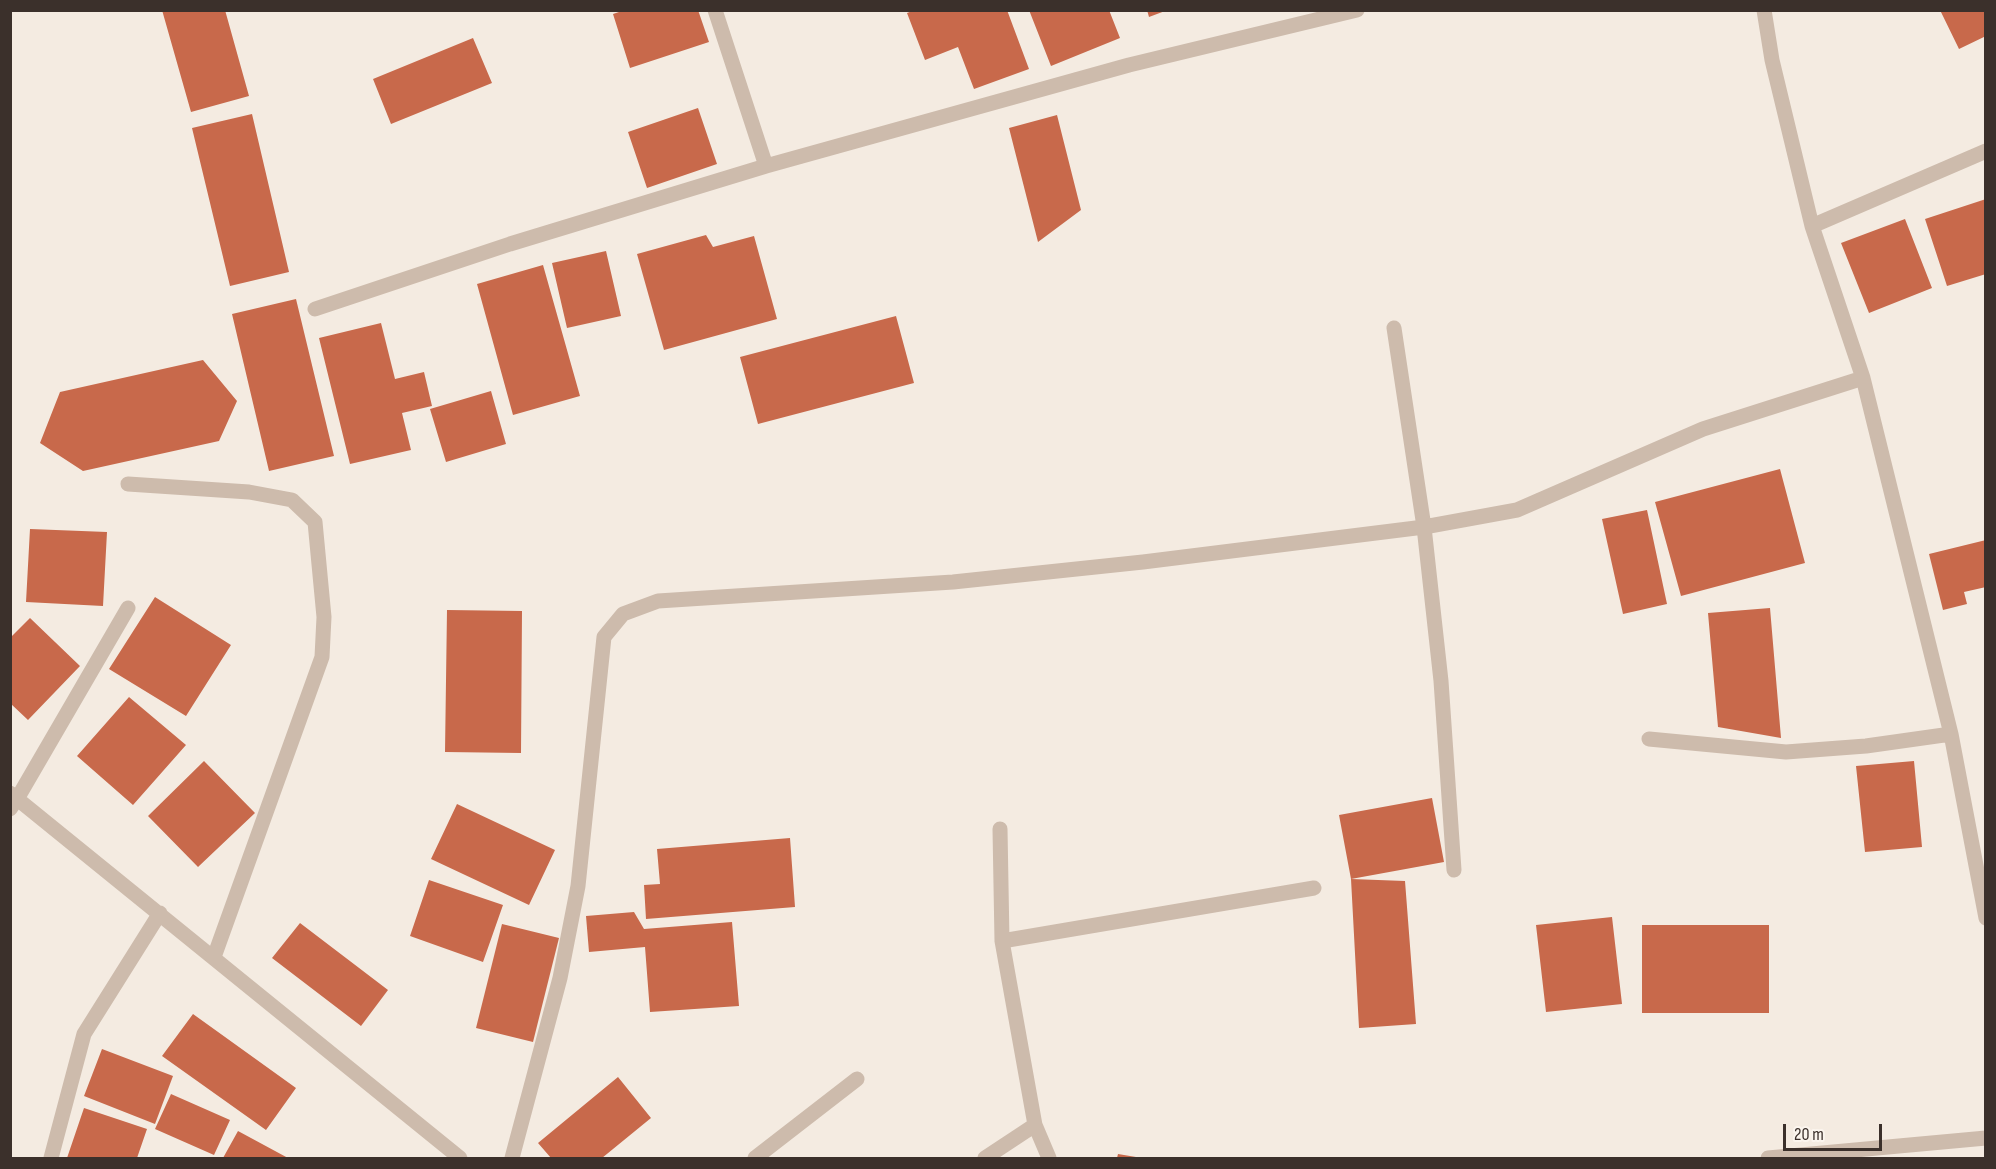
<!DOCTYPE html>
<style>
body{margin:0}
#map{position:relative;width:1996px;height:1169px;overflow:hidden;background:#f4ebe1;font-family:"Sofia Sans Condensed",sans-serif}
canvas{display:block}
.frame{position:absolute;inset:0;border:12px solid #3b302b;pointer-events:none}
.scale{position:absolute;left:1783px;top:1124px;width:99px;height:27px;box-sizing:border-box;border:3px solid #3b302b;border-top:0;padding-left:8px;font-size:18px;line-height:21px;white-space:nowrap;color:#3b302b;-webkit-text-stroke:4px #fbf5ee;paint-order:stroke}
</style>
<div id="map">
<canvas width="1996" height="1169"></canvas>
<div class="frame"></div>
<div class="scale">20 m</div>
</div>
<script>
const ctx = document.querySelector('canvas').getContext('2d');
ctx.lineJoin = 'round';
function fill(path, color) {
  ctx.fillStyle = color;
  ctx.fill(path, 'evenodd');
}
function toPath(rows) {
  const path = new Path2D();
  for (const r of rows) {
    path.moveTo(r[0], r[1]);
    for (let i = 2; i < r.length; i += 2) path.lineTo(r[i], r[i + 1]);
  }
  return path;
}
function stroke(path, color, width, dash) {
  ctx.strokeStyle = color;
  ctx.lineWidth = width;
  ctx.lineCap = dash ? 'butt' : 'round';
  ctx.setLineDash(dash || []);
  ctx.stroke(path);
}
const building = toPath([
 [162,10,225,10,249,96,191,112],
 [625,10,698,10,709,42,630,68,613,14],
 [915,10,1007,10,1029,69,974,89,958,47,925,60,907,13],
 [1029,10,1109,10,1120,38,1051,66],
 [1147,10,1165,10,1165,11,1149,17],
 [1940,10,1986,10,1986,36,1959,49],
 [473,38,492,83,391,124,373,79],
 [698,108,717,164,647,188,628,132],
 [252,114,289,272,230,286,192,128],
 [1057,115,1081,210,1038,242,1009,128],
 [1986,199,1986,274,1947,286,1925,219],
 [1905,219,1932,288,1869,313,1841,243],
 [706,235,713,247,754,236,777,319,664,350,637,254],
 [606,251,621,316,567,328,552,263],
 [543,265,580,396,513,415,477,284],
 [296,299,334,456,269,471,232,314],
 [896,316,914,383,758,424,740,357],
 [381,323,395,379,424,372,432,406,402,413,411,450,350,464,319,338],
 [203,360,237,401,219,441,83,471,40,443,60,392],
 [491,391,506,444,446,462,430,409],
 [1780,469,1805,563,1681,596,1655,502],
 [1647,510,1667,604,1623,614,1602,519],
 [30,529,107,532,103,606,26,602],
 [1986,540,1986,587,1964,592,1967,604,1943,610,1929,554],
 [155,597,231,645,186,716,109,669],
 [1770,608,1781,738,1718,727,1708,613],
 [447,610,522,611,521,753,445,752],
 [30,618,80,666,28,720,10,703,10,638],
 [129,697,186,745,133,805,77,756],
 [204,761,255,813,198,867,148,816],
 [1914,761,1922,847,1865,852,1856,766],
 [1432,798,1444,862,1351,879,1339,815],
 [457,804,555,850,529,905,431,859],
 [790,838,795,907,646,919,644,885,660,884,657,849],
 [1351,879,1405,881,1416,1024,1359,1028],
 [429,880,503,905,483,962,410,936],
 [634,912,644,929,732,922,739,1006,650,1012,645,947,589,952,586,916],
 [1612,917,1622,1004,1546,1012,1536,925],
 [300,923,388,990,361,1026,272,958],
 [502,924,559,938,533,1042,476,1028],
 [1642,925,1769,925,1769,1013,1642,1013],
 [193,1014,296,1088,266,1130,162,1056],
 [102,1049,173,1076,155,1124,84,1096],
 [618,1077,651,1118,602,1158,551,1158,538,1143],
 [171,1094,230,1120,214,1155,155,1129],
 [84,1108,147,1129,137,1158,67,1158],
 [238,1131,288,1158,223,1158],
 [1118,1154,1136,1157,1136,1158,1117,1158]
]);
const lane = toPath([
 [10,809,17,799]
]);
const street = toPath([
 [715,10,766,166],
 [1764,10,1772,60,1812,226,1863,378,1951,734,1986,918],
 [1812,226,1986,151],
 [315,309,510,244,766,166,1129,65,1357,10],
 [1394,328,1424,527,1441,681,1454,870],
 [128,484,249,492,292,500,315,522,324,617,322,657,214,957],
 [1649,739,1786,752,1866,746,1951,734],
 [10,793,460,1158],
 [17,799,128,608],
 [1002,941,1314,888],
 [1035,1125,1049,1158],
 [51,1158,84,1034,160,913],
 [512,1158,560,978,578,886,604,637,623,614,658,601,953,582,1143,562,1424,527,1517,510,1703,429,1863,378],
 [755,1158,857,1079],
 [985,1158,1035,1125,1002,941,1000,829],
 [1768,1158,1986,1138]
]);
fill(building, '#c8694b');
stroke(lane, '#cdbbac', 15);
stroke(street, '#cdbbac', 15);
</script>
